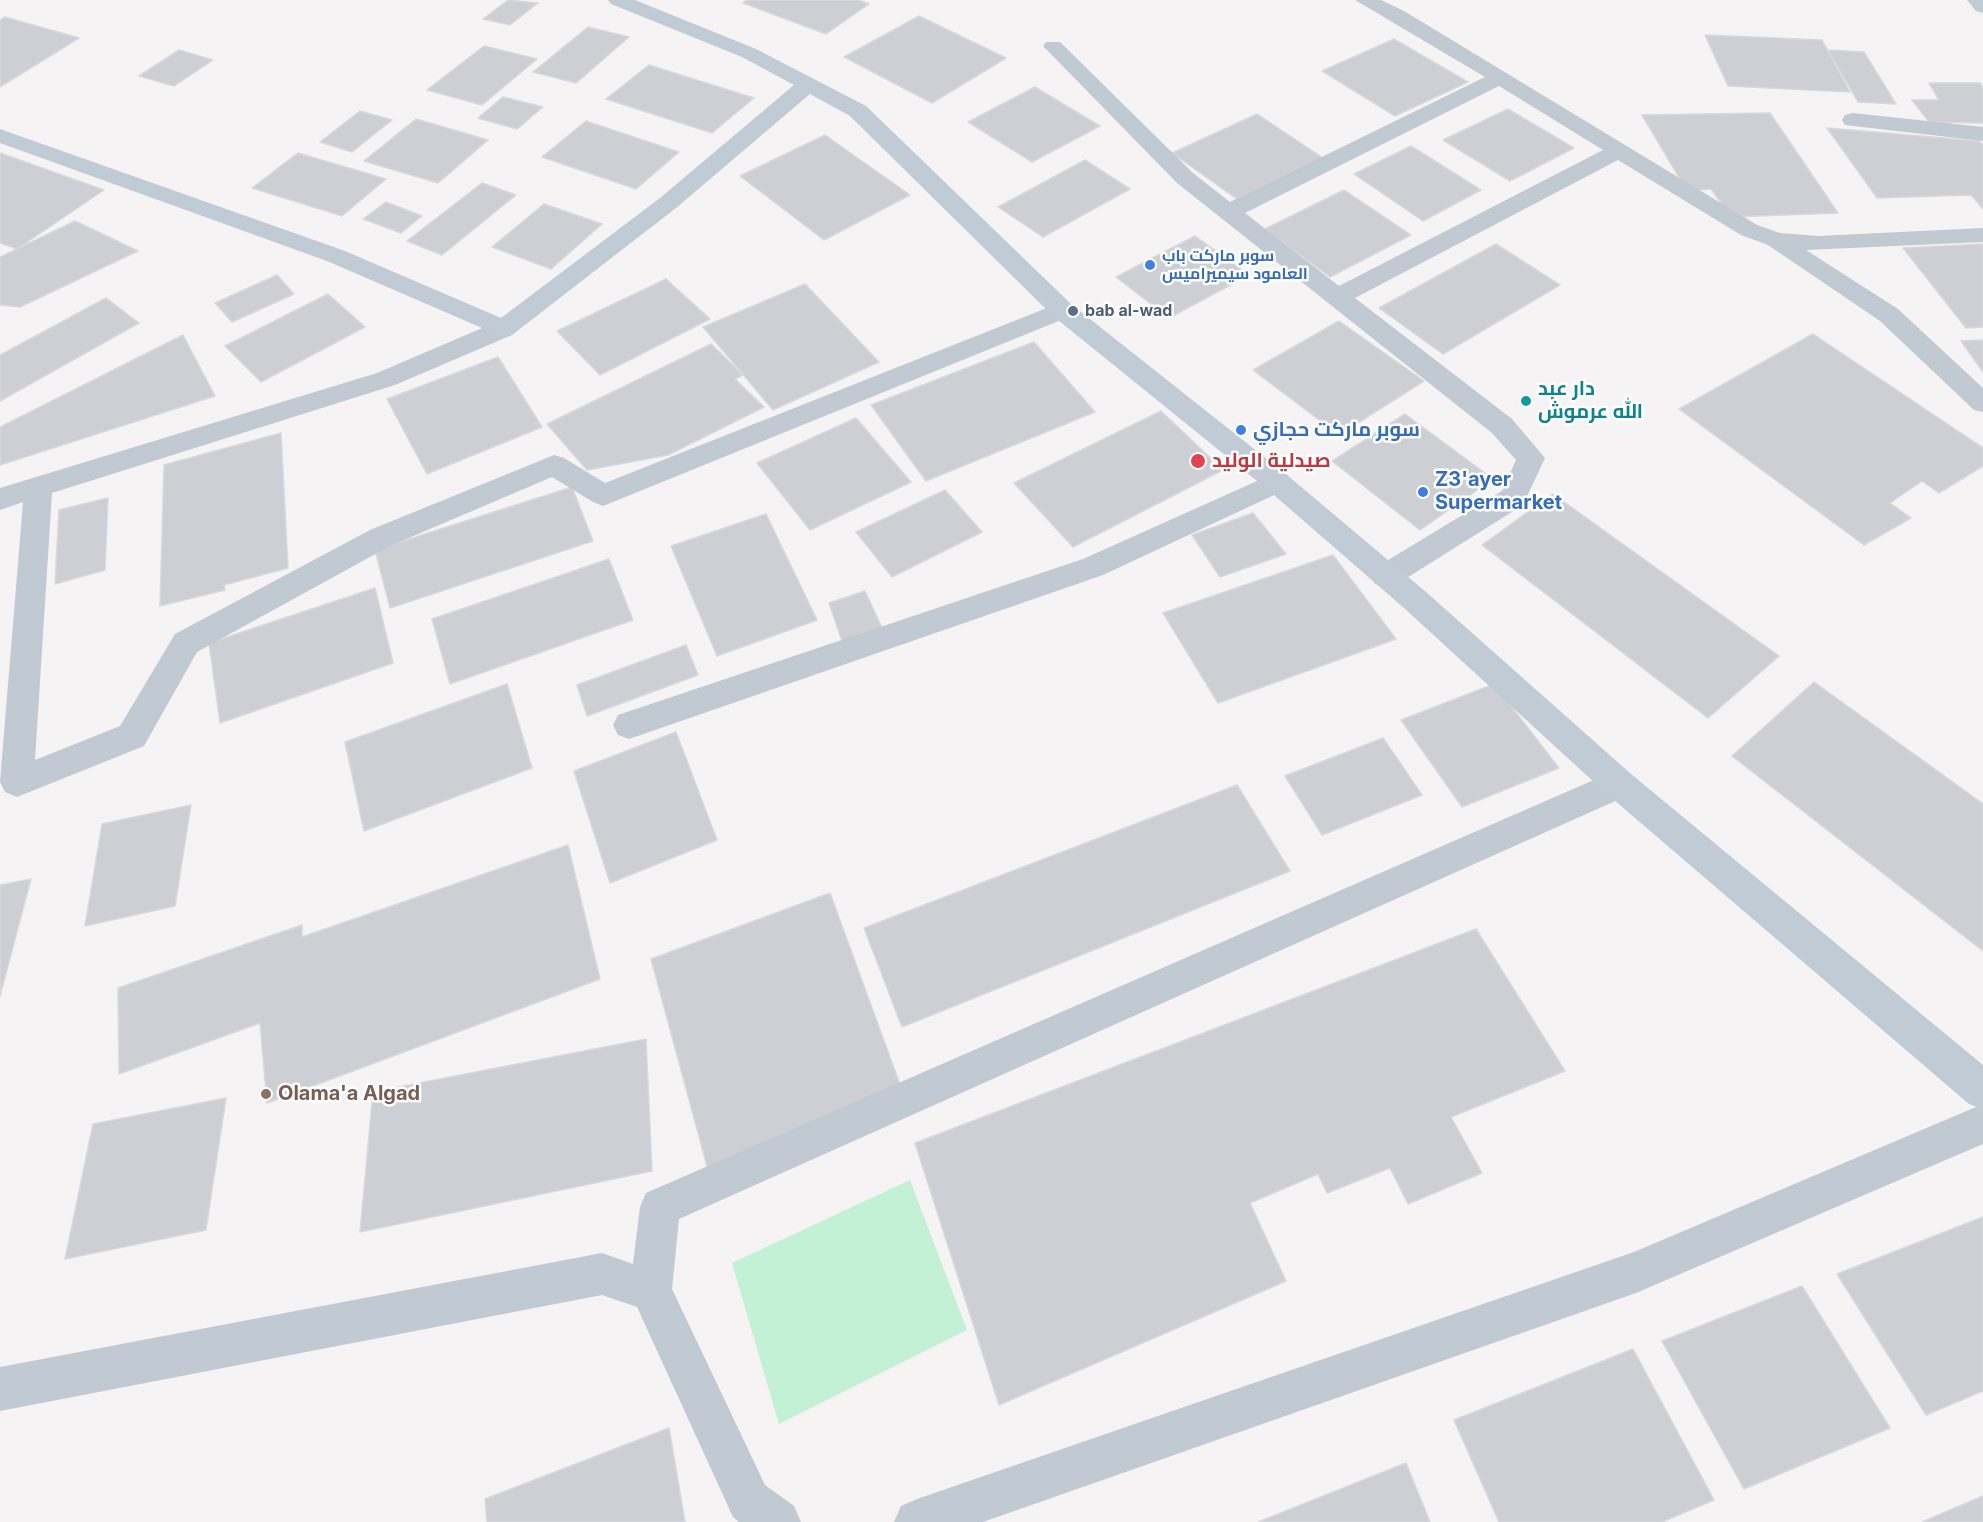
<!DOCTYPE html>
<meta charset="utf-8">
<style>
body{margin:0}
canvas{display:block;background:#f5f3f3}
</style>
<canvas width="1983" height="1522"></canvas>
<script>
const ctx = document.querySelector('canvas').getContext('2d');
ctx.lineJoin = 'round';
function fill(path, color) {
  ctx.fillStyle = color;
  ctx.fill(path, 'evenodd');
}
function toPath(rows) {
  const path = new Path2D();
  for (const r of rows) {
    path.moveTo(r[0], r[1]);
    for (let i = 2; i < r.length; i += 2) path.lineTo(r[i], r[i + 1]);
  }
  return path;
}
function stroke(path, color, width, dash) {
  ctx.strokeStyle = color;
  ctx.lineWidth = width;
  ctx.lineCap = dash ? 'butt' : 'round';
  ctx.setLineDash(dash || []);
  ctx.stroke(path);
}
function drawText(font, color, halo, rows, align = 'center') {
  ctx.font = font + ' Inter,Cairo,sans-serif';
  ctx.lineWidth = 5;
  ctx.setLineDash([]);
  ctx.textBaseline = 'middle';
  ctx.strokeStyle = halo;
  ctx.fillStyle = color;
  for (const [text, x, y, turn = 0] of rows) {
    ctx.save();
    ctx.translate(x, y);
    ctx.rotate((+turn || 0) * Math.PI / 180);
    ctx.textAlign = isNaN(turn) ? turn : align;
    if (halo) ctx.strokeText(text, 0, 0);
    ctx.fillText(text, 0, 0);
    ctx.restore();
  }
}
const green = toPath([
 [910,1180,967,1330,779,1424,732,1263]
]);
const building = toPath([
 [508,0,538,3,510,25,483,19,508,0],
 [746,0,859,0,869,4,826,34,743,3,746,0],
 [919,16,1006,58,932,103,844,57,919,16],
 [5,17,79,38,0,87,0,20,5,17],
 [588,27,629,37,576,83,533,72,588,27],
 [1705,35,1822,40,1850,92,1728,86,1705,35],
 [1394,39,1468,82,1395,116,1322,71,1394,39],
 [484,46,537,59,482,105,427,90,484,46],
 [179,50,213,60,174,86,139,76,179,50],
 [1828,50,1864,52,1896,104,1858,102,1828,50],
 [649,65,754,98,712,133,606,99,649,65],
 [1929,83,1980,83,1983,88,1983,123,1929,122,1912,100,1939,100,1929,83],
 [1035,87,1100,126,1032,162,968,122,1035,87],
 [503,97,543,107,517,129,478,118,503,97],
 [1508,109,1574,148,1510,181,1443,140,1508,109],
 [360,111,392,120,352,152,320,142,360,111],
 [1770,113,1838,213,1731,217,1711,189,1687,191,1642,115,1770,113],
 [1257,114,1323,158,1237,199,1172,153,1257,114],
 [416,119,488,140,438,183,364,161,416,119],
 [586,121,679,152,636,189,542,157,586,121],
 [1827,128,1979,141,1983,145,1983,209,1971,195,1877,198,1827,128],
 [825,135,910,195,824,240,740,176,825,135],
 [1411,146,1481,190,1423,221,1354,174,1411,146],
 [0,153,104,190,17,249,0,243,0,153],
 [298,153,386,179,342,216,252,188,298,153],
 [1085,160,1130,189,1043,237,998,207,1085,160],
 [482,183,516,195,442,255,407,241,482,183],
 [1344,190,1411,235,1330,277,1265,229,1344,190],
 [386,202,422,216,401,233,363,219,386,202],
 [544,204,602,224,551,269,492,247,544,204],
 [75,221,138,251,20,307,0,305,0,257,75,221],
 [1195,236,1249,275,1169,318,1116,277,1195,236],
 [1496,244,1560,285,1443,354,1379,308,1496,244],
 [1983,244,1983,327,1966,328,1903,248,1983,244],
 [277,275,294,294,232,322,215,303,277,275],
 [666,279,710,319,600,375,557,331,666,279],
 [805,284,879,362,773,410,703,327,805,284],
 [328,294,365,327,261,382,225,346,328,294],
 [106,298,139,323,0,401,0,355,106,298],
 [1339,321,1424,381,1339,435,1253,370,1339,321],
 [1813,334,1983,448,1983,466,1939,493,1922,481,1890,503,1911,518,1864,545,1679,409,1813,334],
 [183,335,215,396,0,465,0,427,183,335],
 [1983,340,1983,372,1961,341,1983,340],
 [1034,342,1095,412,926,481,871,405,1034,342],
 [711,344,743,375,735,379,764,407,668,455,587,470,547,424,711,344],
 [498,357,542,427,427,474,387,399,498,357],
 [1161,411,1223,470,1073,547,1014,483,1161,411],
 [1405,414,1493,479,1420,530,1332,461,1405,414],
 [856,418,911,482,810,530,757,463,856,418],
 [281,433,288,568,224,585,225,590,160,606,164,465,281,433],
 [572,487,593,541,390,608,375,550,572,487],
 [945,490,982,532,892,577,856,532,945,490],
 [1553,494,1779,656,1708,718,1482,545,1553,494],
 [108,498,105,570,55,584,59,510,108,498],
 [1253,513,1286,554,1220,577,1192,535,1253,513],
 [766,514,817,620,717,656,671,546,766,514],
 [1333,555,1396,639,1218,703,1163,613,1333,555],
 [609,559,633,620,450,684,432,619,609,559],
 [375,588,393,663,220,723,209,643,375,588],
 [865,591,882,628,842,641,829,603,865,591],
 [686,645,698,675,587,716,577,685,686,645],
 [1814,682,1983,804,1983,951,1732,756,1814,682],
 [507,684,532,768,364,831,345,742,507,684],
 [1494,684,1559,768,1462,807,1401,720,1494,684],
 [676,732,717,840,610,883,574,771,676,732],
 [1383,738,1422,795,1322,835,1285,776,1383,738],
 [1237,785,1290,871,902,1027,864,928,1237,785],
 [191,805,175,906,85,926,102,824,191,805],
 [568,845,600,979,267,1103,260,1023,119,1074,118,988,302,925,302,937,568,845],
 [31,879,0,996,0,885,31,879],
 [830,893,902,1090,708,1170,651,959,830,893],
 [1476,929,1565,1071,1451,1117,1482,1173,1408,1204,1390,1168,1327,1193,1318,1174,1250,1203,1286,1281,999,1405,915,1143,1476,929],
 [646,1039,652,1171,360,1232,373,1092,646,1039],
 [226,1098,206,1230,65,1259,93,1124,226,1098],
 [1983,1217,1983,1391,1926,1415,1837,1274,1983,1217],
 [1802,1286,1890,1428,1744,1489,1662,1341,1802,1286],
 [1633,1349,1714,1500,1662,1522,1499,1522,1454,1420,1633,1349],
 [669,1428,685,1522,487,1522,485,1499,669,1428],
 [1406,1463,1430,1522,1258,1522,1406,1463],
 [1983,1496,1983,1522,1922,1522,1983,1496]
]);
const street = toPath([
 [1355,0,1381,0,1404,11,1757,225,1780,233,1818,236,1983,228,1983,242,1806,250,1898,309,1983,388,1983,412,1974,410,1880,321,1768,245,1741,235,1618,160,1355,298,1512,419,1545,458,1523,505,1397,584,1386,588,1375,584,1371,576,1375,568,1502,491,1516,460,1492,433,1177,183,1043,46,1046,42,1060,42,1193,173,1230,202,1485,77,1355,0],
 [1499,86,1603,150,1339,286,1245,213,1499,86],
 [1853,113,1983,127,1983,141,1845,125,1842,120,1845,115,1853,113],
 [1062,302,1071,304,1075,310,1071,316,613,502,603,506,593,502,552,477,390,546,197,652,144,746,17,797,5,792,0,782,23,502,0,510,0,488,377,373,494,323,503,321,512,323,516,329,512,335,395,385,52,493,35,760,120,726,175,634,370,530,554,455,564,458,605,483,1062,302],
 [1277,472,1287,475,1291,482,1287,489,1103,575,629,739,618,735,613,725,618,715,1083,559,1277,472],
 [1619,769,1631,774,1636,784,1631,794,679,1219,672,1289,765,1485,794,1506,801,1522,739,1522,733,1517,637,1307,602,1295,0,1411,0,1367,602,1253,633,1264,640,1207,646,1193,1619,769],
 [1983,1104,1983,1144,1636,1293,983,1522,894,1522,901,1506,917,1499,1634,1252,1983,1104]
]);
const secondary = toPath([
 [608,0,635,0,756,49,866,106,1071,304,1287,475,1426,592,1631,774,1983,1065,1983,1109,1969,1104,1607,794,1404,608,1267,489,1053,316,850,116,810,94,676,208,512,335,503,337,327,261,0,143,0,129,345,251,501,318,660,198,794,85,742,57,611,4,608,0],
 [1967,0,1983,0,1983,13,1976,11,1967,0]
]);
const markers = [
 [1150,265,6,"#3f7fe0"],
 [1073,311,6,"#5c6f8a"],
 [1526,401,6,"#0f9aa8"],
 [1241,430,6,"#3f7fe0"],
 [1198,461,8,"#e0444e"],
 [1423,492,6,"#3f7fe0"],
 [266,1094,6,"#8d6e63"]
];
const farShopnames = [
 ["سوبر ماركت باب",1162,256],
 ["العامود سيميراميس",1162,274]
];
const farServicenames = [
 ["bab al-wad",1085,311]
];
const cultureNames = [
 ["دار عبد",1538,389],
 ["الله عرموش",1538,412]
];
const shopNames = [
 ["سوبر ماركت حجازي",1253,430],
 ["Z3'ayer",1435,480],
 ["Supermarket",1435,503]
];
const healthNames = [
 ["صيدلية الوليد",1212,461]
];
const educationNames = [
 ["Olama'a Algad",278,1094]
];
fill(green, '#c3f1d5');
fill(building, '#cdcfd5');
stroke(building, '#d7d9de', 1.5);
fill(street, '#c1cad2');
fill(secondary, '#c1cbd6');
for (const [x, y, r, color] of markers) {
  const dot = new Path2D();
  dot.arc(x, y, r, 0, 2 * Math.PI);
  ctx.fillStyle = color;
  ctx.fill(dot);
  stroke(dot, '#fff', 2);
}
drawText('bold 16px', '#366cbe', '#fff', farShopnames, 'left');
drawText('bold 16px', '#4e5e75', '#fff', farServicenames, 'left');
drawText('bold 20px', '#0d838f', '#fff', cultureNames, 'left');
drawText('bold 20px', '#366cbe', '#fff', shopNames, 'left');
drawText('bold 20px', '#be3a42', '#fff', healthNames, 'left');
drawText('bold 20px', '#785e54', '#fff', educationNames, 'left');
</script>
